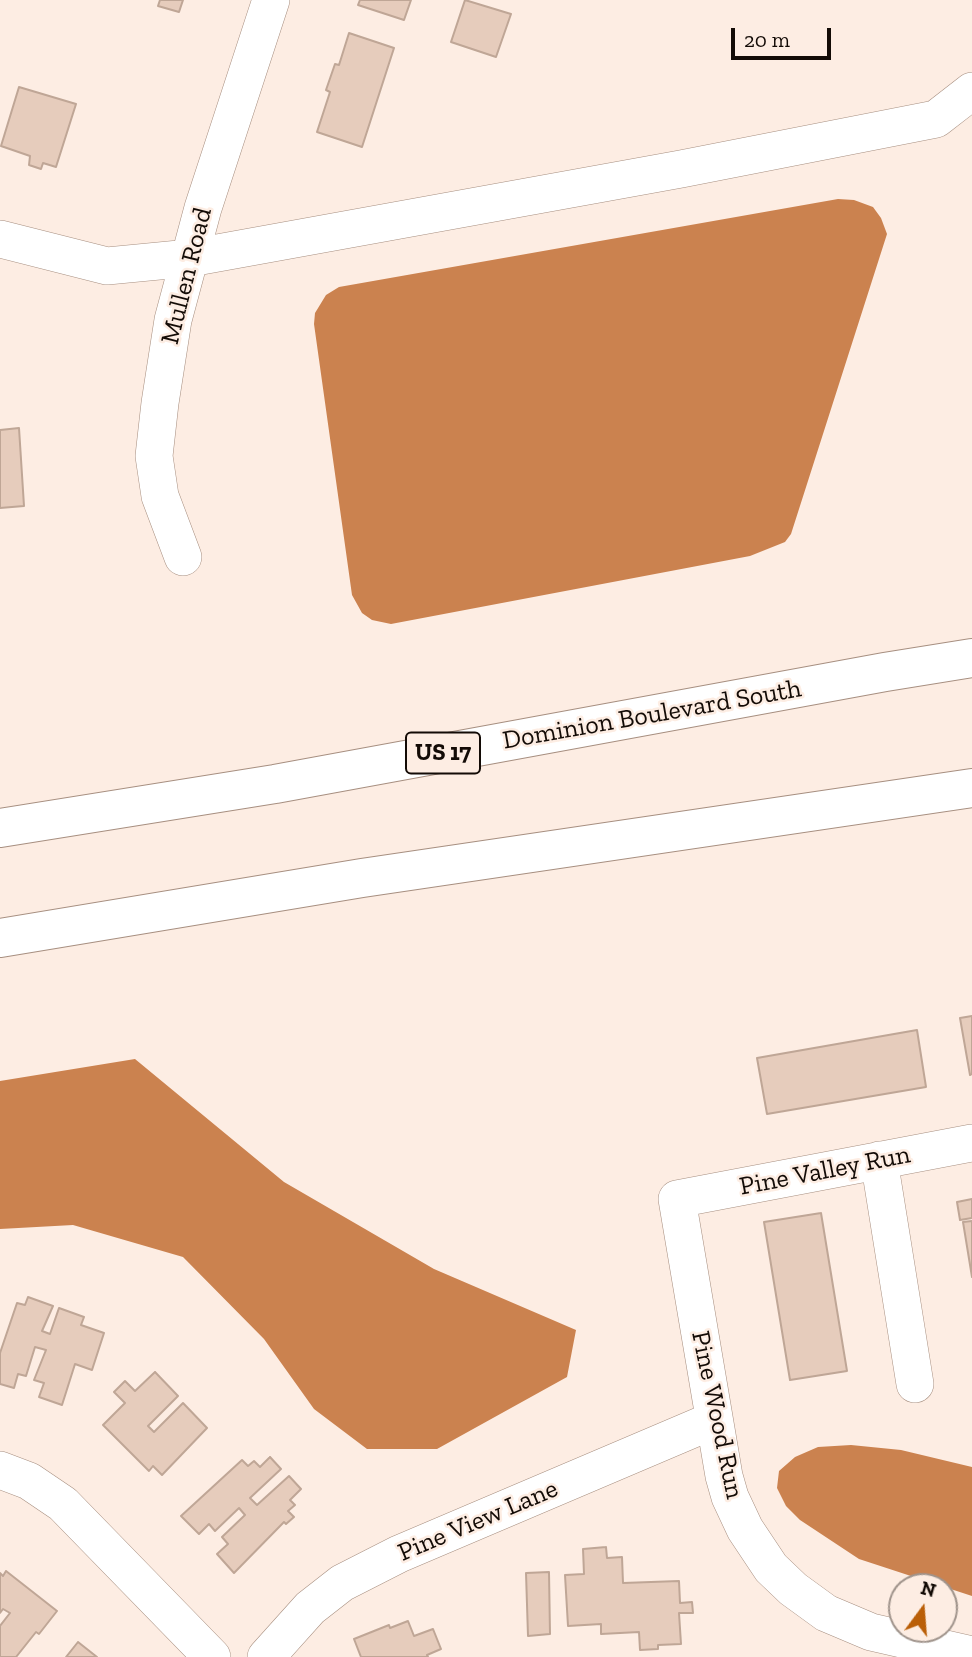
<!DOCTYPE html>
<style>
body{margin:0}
#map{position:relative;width:972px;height:1657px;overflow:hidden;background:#fdede3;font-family:"Zilla Slab",serif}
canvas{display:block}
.north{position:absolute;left:888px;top:1573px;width:70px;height:70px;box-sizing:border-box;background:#fdede3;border:2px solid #9f938b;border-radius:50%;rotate:16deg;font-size:19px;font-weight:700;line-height:28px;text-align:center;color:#130b06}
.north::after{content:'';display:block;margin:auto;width:24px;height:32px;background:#ba5f08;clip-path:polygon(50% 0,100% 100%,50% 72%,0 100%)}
.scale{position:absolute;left:731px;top:28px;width:100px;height:32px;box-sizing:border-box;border:4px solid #130b06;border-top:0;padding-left:9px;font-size:21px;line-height:24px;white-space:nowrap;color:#130b06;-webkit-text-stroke:5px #fdede3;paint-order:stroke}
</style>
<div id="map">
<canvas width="972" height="1657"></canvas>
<div class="north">N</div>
<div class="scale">20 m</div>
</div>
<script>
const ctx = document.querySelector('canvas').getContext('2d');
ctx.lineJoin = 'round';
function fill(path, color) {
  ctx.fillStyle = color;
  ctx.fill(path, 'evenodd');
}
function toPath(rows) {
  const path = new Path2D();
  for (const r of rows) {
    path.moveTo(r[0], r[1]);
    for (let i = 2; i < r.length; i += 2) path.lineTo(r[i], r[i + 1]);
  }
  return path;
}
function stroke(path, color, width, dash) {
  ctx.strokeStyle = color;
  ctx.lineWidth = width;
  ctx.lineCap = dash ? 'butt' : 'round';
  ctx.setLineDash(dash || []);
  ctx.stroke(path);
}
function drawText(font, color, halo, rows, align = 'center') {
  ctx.font = font + ' "Zilla Slab",serif';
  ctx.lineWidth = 5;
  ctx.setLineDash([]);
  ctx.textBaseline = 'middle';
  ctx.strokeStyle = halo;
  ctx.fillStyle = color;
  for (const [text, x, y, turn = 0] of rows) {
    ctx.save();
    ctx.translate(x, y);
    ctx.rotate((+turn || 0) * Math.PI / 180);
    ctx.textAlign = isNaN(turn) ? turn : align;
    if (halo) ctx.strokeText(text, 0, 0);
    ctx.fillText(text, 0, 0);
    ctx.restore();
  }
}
const water = toPath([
 [838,199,854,200,873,207,881,218,887,234,791,534,785,542,750,556,391,624,372,620,362,613,352,595,314,324,315,313,326,295,339,287],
 [135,1059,284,1182,434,1269,576,1330,567,1377,437,1449,367,1449,314,1409,264,1339,183,1257,73,1225,0,1229,0,1081],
 [851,1445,901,1450,972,1467,972,1596,859,1559,800,1520,786,1506,777,1488,779,1471,795,1457,818,1447]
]);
const building = toPath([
 [160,0,183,0,179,12,158,6,160,0],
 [360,0,411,0,404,20,358,5,360,0],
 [465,0,511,14,496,57,451,42,465,0],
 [349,33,394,48,362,147,317,132,330,92,326,90,335,64,339,65,349,33],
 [19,87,76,104,56,167,43,163,41,169,29,165,30,156,1,146,19,87],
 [19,428,24,506,0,508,0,430,19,428],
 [972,1016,972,1074,970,1075,960,1018,972,1016],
 [917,1030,926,1087,767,1114,757,1058,917,1030],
 [972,1199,972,1218,960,1220,957,1202,972,1199],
 [821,1213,847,1371,790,1380,764,1222,821,1213],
 [972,1221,972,1277,963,1222,972,1221],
 [28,1297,53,1306,42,1331,50,1334,59,1308,84,1317,81,1325,104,1333,92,1370,75,1364,62,1405,39,1397,44,1383,34,1380,46,1350,35,1347,26,1376,18,1374,14,1388,0,1384,0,1353,17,1303,25,1305,28,1297],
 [155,1372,178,1396,148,1426,154,1432,183,1403,207,1428,162,1475,153,1466,149,1471,103,1425,125,1403,114,1392,125,1381,135,1391,155,1372],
 [270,1457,281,1469,250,1498,257,1505,289,1476,301,1489,290,1500,295,1505,288,1511,294,1517,286,1524,284,1522,234,1573,217,1554,228,1544,222,1537,245,1515,239,1508,215,1531,209,1524,199,1534,181,1516,242,1460,248,1466,254,1461,260,1467,270,1457],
 [606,1547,607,1558,622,1557,623,1583,679,1581,680,1603,692,1602,693,1613,679,1613,681,1644,658,1645,658,1649,640,1650,639,1632,601,1634,601,1624,568,1626,565,1575,584,1574,583,1549,606,1547],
 [6,1571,57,1611,39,1634,36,1632,16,1657,0,1657,0,1626,10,1613,3,1609,0,1613,0,1573,3,1576,6,1571],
 [549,1572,550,1634,528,1636,526,1573,549,1572],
 [408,1621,414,1636,433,1629,441,1649,427,1655,428,1657,361,1657,354,1639,389,1625,390,1628,408,1621],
 [78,1642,97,1657,66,1657,78,1642]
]);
const street = toPath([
 [0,239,107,266,190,258,681,169,936,119,972,91],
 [183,557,160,496,154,456,160,403,173,320,203,208,271,0],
 [972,1143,677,1199,724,1476,730,1497,745,1529,771,1568,793,1589,826,1613,871,1632,972,1655],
 [879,1160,915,1384],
 [0,1470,29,1481,63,1504,212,1657],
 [266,1657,310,1608,342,1583,399,1554,714,1420]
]);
const highway = toPath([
 [0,828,275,784,885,672,972,658],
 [0,938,362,878,972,788]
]);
const shields = [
 [443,753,74]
];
const shieldNames = [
 ["US 17",443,753]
];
const streetNames = [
 ["Mullen Road",187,276,-76],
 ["Dominion Boulevard South",652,715,-10],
 ["Pine Valley Run",825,1171,-11],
 ["Pine Wood Run",717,1415,78],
 ["Pine View Lane",478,1521,-23]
];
fill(water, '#cb824f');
fill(building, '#e6ccbc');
stroke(building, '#bfa696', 2);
stroke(street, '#a78f80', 38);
stroke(highway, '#a78f80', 40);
stroke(street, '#fff', 37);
stroke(highway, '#fff', 38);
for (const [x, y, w] of shields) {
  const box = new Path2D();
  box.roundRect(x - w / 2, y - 20.5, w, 41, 5);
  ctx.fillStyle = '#fdede3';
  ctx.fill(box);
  stroke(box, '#130b06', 2);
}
drawText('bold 24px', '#130b06', null, shieldNames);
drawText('26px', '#130b06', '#fdede3', streetNames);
</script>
